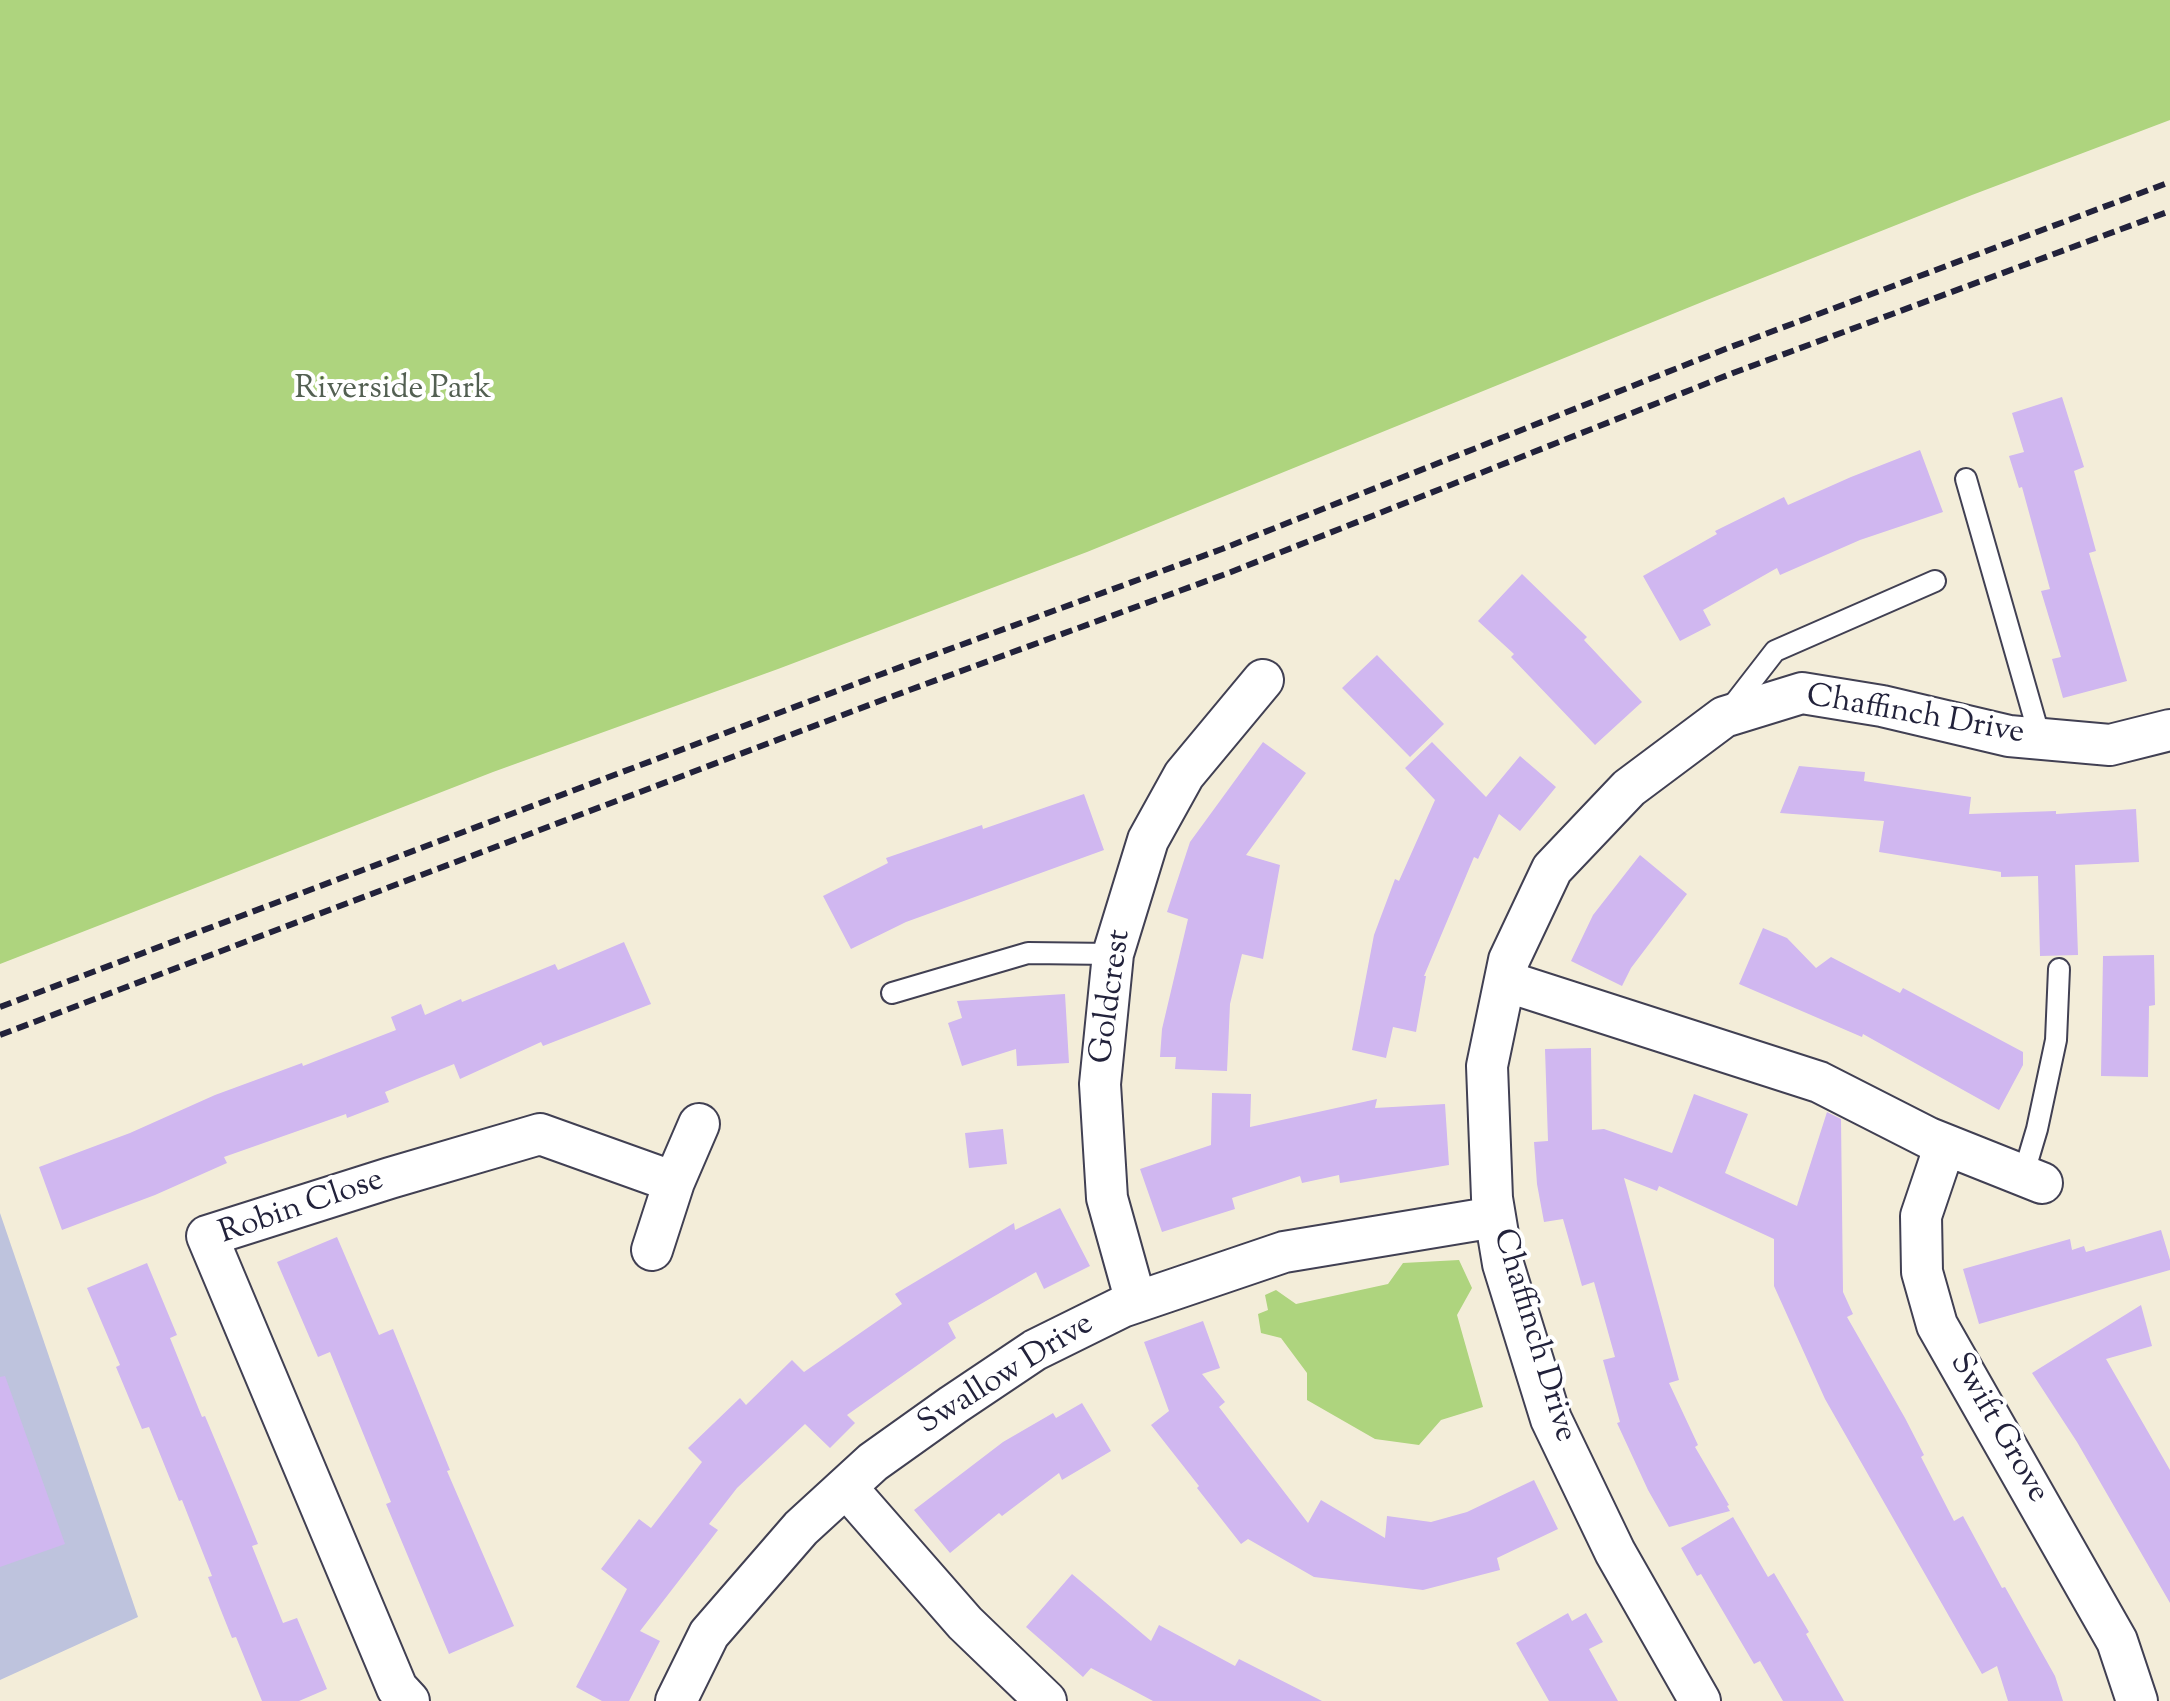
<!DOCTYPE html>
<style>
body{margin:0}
canvas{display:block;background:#f3edd9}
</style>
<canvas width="2170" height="1701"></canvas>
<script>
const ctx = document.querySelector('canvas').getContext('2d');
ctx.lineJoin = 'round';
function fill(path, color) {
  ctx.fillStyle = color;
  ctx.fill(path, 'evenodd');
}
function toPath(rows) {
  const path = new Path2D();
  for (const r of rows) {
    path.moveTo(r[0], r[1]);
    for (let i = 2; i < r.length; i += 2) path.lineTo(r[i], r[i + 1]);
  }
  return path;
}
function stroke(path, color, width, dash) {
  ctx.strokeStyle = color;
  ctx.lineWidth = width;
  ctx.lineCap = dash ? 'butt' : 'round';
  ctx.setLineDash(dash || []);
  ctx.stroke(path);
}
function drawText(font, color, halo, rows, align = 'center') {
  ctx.font = font + ' "Sorts Mill Goudy",serif';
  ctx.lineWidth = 8;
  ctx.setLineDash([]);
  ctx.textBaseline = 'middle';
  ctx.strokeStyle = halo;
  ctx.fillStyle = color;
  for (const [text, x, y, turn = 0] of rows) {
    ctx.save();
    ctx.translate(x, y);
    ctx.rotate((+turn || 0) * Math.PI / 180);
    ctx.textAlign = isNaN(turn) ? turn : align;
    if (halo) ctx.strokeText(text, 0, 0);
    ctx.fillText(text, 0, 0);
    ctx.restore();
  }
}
const industrial = toPath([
 [0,1213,138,1617,0,1680]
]);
const green = toPath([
 [0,0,2170,0,2170,120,1972,195,1707,300,1087,552,778,669,493,772,0,964],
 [1459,1260,1472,1288,1457,1315,1483,1407,1441,1420,1419,1445,1375,1439,1307,1400,1307,1373,1281,1338,1261,1333,1258,1314,1268,1310,1265,1295,1276,1290,1296,1304,1388,1284,1403,1263]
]);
const building = toPath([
 [2062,397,2084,467,2074,471,2096,551,2089,553,2127,681,2063,698,2052,659,2061,657,2041,591,2050,589,2022,487,2019,488,2009,456,2024,452,2012,413],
 [1920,450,1943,512,1860,540,1780,575,1777,568,1703,610,1711,625,1680,641,1643,576,1717,534,1715,531,1784,497,1788,505,1851,477],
 [1522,574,1587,637,1584,640,1642,702,1595,745,1511,657,1514,654,1478,621],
 [1377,655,1444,724,1410,757,1342,688],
 [1263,742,1306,773,1246,855,1280,865,1263,959,1242,954,1230,1004,1227,1071,1175,1069,1176,1057,1160,1057,1162,1029,1188,919,1167,912,1190,842],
 [1432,742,1486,797,1520,756,1556,787,1520,831,1499,814,1478,859,1474,857,1424,976,1426,976,1416,1032,1393,1027,1386,1058,1352,1050,1374,935,1395,879,1399,881,1435,800,1405,768],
 [1799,766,1865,772,1864,781,1971,797,1969,814,2056,811,2056,814,2136,809,2139,862,2075,865,2078,955,2040,956,2038,876,2001,877,2001,872,1879,852,1884,821,1780,813],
 [1084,794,1104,850,906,922,851,949,823,896,888,863,886,858,982,825,983,829],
 [1640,855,1687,894,1631,968,1622,986,1571,961,1593,915],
 [1763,928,1787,938,1816,968,1831,957,1900,993,1903,988,2023,1052,2023,1065,1999,1110,1863,1034,1862,1037,1739,984],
 [624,942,651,1004,543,1046,541,1042,460,1079,454,1064,385,1092,389,1102,347,1118,346,1114,224,1157,227,1163,155,1195,62,1230,39,1167,130,1133,215,1095,302,1063,303,1066,396,1030,391,1017,421,1004,425,1015,461,999,462,1002,555,964,558,970],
 [2154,955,2155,1005,2149,1006,2148,1077,2101,1076,2103,956],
 [1065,994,1069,1063,1017,1066,1016,1049,962,1066,948,1023,962,1018,957,1001],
 [1591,1048,1592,1130,1604,1129,1672,1153,1694,1094,1748,1114,1725,1173,1797,1206,1827,1112,1841,1119,1843,1292,1853,1314,1847,1317,1905,1418,1924,1455,1921,1457,1954,1521,1963,1516,2002,1588,2005,1587,2055,1676,2063,1701,2008,1701,1997,1666,1982,1674,1825,1399,1774,1286,1774,1239,1659,1186,1657,1191,1624,1178,1679,1380,1669,1383,1698,1445,1695,1447,1729,1505,1727,1506,1730,1511,1669,1527,1648,1490,1617,1423,1620,1422,1603,1360,1615,1357,1594,1282,1582,1286,1563,1219,1544,1222,1537,1184,1534,1142,1548,1141,1545,1049],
 [1212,1093,1251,1094,1250,1127,1377,1099,1375,1108,1445,1104,1449,1165,1340,1183,1339,1175,1302,1183,1300,1176,1232,1198,1235,1209,1162,1232,1140,1169,1211,1145],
 [1003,1129,1007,1164,969,1168,965,1133],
 [1060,1208,1090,1266,1044,1289,1036,1272,948,1323,956,1338,847,1415,855,1423,830,1448,805,1424,737,1488,709,1524,718,1530,640,1631,660,1641,629,1701,602,1701,576,1687,627,1589,601,1569,639,1519,651,1528,702,1462,688,1448,740,1398,746,1405,792,1360,804,1372,902,1304,895,1294,1014,1223,1015,1230],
 [2161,1230,2170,1260,2170,1270,1979,1324,1963,1269,2070,1239,2072,1250,2084,1246,2086,1252],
 [337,1237,379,1335,393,1329,450,1470,447,1471,514,1626,449,1654,386,1504,391,1502,330,1352,318,1357,277,1262],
 [147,1263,177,1335,170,1338,202,1417,205,1416,236,1490,258,1544,252,1546,283,1623,297,1618,327,1689,299,1701,262,1701,236,1637,232,1638,220,1608,208,1577,212,1576,182,1500,179,1501,149,1427,142,1429,116,1367,120,1365,87,1288],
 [2141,1305,2152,1346,2106,1359,2170,1470,2170,1603,2077,1442,2032,1373],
 [1203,1321,1220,1368,1202,1374,1225,1402,1219,1407,1308,1523,1321,1500,1385,1538,1387,1516,1431,1522,1467,1512,1534,1480,1558,1529,1497,1558,1500,1570,1423,1590,1314,1577,1248,1539,1241,1544,1197,1488,1199,1486,1151,1425,1169,1411,1144,1342],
 [5,1376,65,1544,0,1567,0,1377],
 [1082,1403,1111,1451,1062,1480,1059,1473,1002,1516,999,1513,950,1553,914,1510,1003,1442,1053,1413,1056,1418],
 [1733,1517,1768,1577,1774,1573,1809,1632,1806,1634,1844,1701,1783,1701,1760,1661,1754,1664,1701,1574,1697,1576,1681,1548],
 [1072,1574,1151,1641,1159,1625,1235,1666,1239,1659,1322,1701,1153,1701,1091,1668,1083,1677,1026,1627],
 [1568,1613,1572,1621,1586,1613,1603,1642,1589,1649,1618,1701,1549,1701,1516,1643]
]);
const lane = toPath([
 [1966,479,2040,738],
 [1730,709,1775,651,1935,581],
 [892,993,1028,953,1113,954],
 [2023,1176,2037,1129,2056,1040,2059,969]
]);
const street = toPath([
 [1505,981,1819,1082,1929,1138,2042,1183],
 [1945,1145,1921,1216,1922,1272,1937,1325,2117,1641,2137,1701],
 [652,1250,674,1182,699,1124],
 [1136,1302,1107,1198,1100,1084,1113,954,1148,840,1184,775,1263,680],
 [846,1487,965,1623,1046,1701],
 [409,1701,397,1688,207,1236,390,1178,540,1134,674,1182],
 [676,1701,709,1634,801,1528,873,1462,953,1405,1035,1350,1122,1307,1284,1252,1495,1217],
 [1700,1701,1615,1552,1551,1419,1503,1264,1492,1198,1487,1066,1509,960,1552,869,1629,788,1724,717,1802,693,1882,706,2009,736,2110,745,2170,730]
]);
const rail = toPath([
 [0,1007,879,675,1222,549,1728,348,2170,182],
 [0,1035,885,699,1231,572,1733,373,2170,211]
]);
const parkNames = [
 ["Riverside Park",393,392]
];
const streetNames = [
 ["Chaffinch Drive",1915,717,10],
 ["Goldcrest",1113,997,-82],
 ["Robin Close",302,1209,-19],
 ["Chaffinch Drive",1532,1336,73],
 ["Swallow Drive",1007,1376,-32],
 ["Swift Grove",1997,1429,60]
];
fill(industrial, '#bec3dd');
fill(green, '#aed47e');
fill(building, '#d0b7f0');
stroke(lane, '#414053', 24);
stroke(street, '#414053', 44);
stroke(lane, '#fff', 20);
stroke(street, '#fff', 40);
stroke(rail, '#22223b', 6, [12, 6]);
drawText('32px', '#536052', '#fff', parkNames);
drawText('32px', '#22223b', '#fff', streetNames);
</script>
